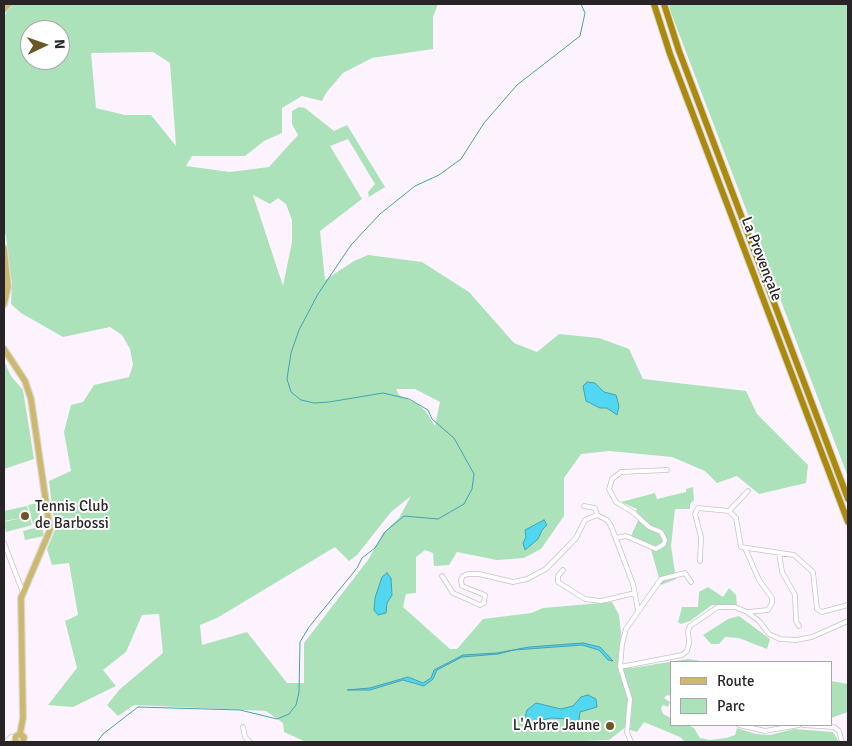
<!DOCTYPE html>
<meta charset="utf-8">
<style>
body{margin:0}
#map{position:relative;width:852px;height:746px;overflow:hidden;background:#fdf3fe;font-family:Signika,sans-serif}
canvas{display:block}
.frame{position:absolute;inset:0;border:5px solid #282428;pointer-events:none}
.legend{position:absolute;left:670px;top:661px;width:162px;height:65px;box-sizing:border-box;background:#fff;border:1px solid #a9a7a9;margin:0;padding:6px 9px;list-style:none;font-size:15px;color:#282428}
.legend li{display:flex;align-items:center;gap:10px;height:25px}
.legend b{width:25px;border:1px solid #a9a7a9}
.north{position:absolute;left:20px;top:20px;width:50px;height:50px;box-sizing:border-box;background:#fff;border:1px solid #a9a7a9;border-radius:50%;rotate:87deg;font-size:14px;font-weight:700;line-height:20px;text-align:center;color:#282428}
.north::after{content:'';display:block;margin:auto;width:18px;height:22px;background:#6b5625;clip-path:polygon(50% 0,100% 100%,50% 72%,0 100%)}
</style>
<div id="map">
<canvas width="852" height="746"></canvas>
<div class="frame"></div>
<ul class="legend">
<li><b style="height:6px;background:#cdb96d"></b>Route</li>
<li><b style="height:14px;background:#abe2b9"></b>Parc</li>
</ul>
<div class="north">N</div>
</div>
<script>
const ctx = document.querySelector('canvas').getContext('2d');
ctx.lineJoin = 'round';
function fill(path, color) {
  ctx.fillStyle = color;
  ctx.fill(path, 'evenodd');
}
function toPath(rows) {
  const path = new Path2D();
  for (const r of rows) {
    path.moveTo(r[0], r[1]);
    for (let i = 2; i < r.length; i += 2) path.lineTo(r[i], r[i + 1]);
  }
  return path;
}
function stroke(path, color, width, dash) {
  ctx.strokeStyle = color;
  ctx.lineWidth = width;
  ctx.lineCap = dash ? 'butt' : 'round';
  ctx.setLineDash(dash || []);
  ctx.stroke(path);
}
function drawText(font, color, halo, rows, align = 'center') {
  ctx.font = font + ' Signika,sans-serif';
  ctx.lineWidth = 4;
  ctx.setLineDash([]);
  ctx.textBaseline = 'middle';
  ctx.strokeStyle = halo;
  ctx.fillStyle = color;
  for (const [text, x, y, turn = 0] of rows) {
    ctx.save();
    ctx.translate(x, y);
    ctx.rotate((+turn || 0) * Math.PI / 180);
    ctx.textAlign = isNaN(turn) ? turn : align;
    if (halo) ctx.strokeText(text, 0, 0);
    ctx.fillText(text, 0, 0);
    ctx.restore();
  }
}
const green = toPath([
 [11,4,438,4,433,17,433,49,372,58,343,73,326,93,322,101,302,96,282,108,282,133,264,141,245,156,192,156,186,166,230,172,269,167,298,135,292,124,292,111,299,107,305,108,334,131,347,125,385,187,369,197,368,192,375,184,348,139,330,146,362,199,320,231,325,280,354,261,368,255,422,262,469,292,514,343,537,352,559,334,599,338,629,349,643,379,746,391,757,414,808,465,806,483,759,494,737,476,717,483,705,471,672,457,609,451,581,454,564,478,564,516,541,549,524,558,497,560,457,552,449,565,434,566,433,553,425,550,416,557,416,593,406,594,403,607,450,649,457,649,483,619,531,613,543,608,612,602,619,615,621,632,619,667,632,668,688,659,707,662,671,662,671,696,667,695,664,698,670,702,668,707,663,705,661,708,663,714,671,718,671,725,688,725,694,728,700,738,710,740,726,738,735,735,737,728,756,734,770,735,794,729,833,732,839,742,685,742,680,737,644,722,637,732,630,730,632,702,628,703,627,726,609,740,554,742,306,742,284,732,283,723,266,711,134,705,118,716,107,705,120,689,163,653,159,614,142,615,126,652,103,670,116,686,73,707,48,705,77,668,65,621,78,615,69,563,52,565,47,549,55,530,49,481,71,471,64,432,71,405,83,402,94,385,129,377,133,365,130,349,122,335,110,327,63,337,21,313,11,304,12,285,6,236,4,232,4,17],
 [30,30,60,30,60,60,30,60],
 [153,52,170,63,176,146,151,115,125,115,96,108,91,53],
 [253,195,270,204,278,198,286,204,292,220,292,242,283,286],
 [396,389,415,389,440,402,435,426,427,413,419,405,399,395],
 [411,496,399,518,383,533,368,560,304,643,304,683,287,683,247,632,202,645,200,625,217,618,335,547,349,561,357,555,391,512],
 [669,4,848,4,848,477,670,10],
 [4,361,11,376,23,390,34,459,4,469],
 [693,487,694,500,690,504,690,509,675,509,671,546,676,579,661,585,650,546,631,536,640,516,636,511,637,509,621,502,655,493,657,499,686,492,686,489],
 [37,503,42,522,33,524,28,505],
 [27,506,32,525,6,532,4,522,21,518,4,521,4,511],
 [42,526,44,536,25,540,23,531],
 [708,587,723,597,729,588,736,595,737,605,712,605,690,621,681,624,678,622,682,607,698,607,699,592],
 [739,616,770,639,767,649,739,638,725,637,719,644,711,644,703,635,728,619],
 [831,681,848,684,848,712,831,718]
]);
const water = toPath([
 [587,382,595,383,604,392,616,395,619,406,617,415,607,408,600,408,586,401,583,386,587,382],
 [544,520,547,525,542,530,538,539,525,550,523,543,526,537,525,530,544,520],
 [387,573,391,578,392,595,387,603,386,613,378,615,374,610,375,598,382,577,387,573],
 [583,643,600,647,613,661,608,660,599,650,582,645,514,650,498,654,462,657,437,670,433,679,424,686,403,680,370,690,347,690,370,688,408,677,423,683,431,678,434,670,463,655,497,653,529,647,583,643],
 [588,695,596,699,597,707,580,712,579,720,574,724,568,719,551,718,531,723,525,718,527,710,536,703,561,709,573,706,581,697,588,695]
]);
const stream = toPath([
 [97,742,103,734,138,707,240,710,277,719,289,714,296,705,299,692,300,642,309,627,357,568,362,558,375,548,385,532,404,516,438,519,464,504,472,489,474,474,454,438,432,419,428,410,409,399,383,393,329,402,314,403,301,400,291,392,287,379,291,353,299,330,318,294,351,245,380,214,415,186,439,175,461,159,484,123,517,85,580,36,585,13,581,4]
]);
const minor = toPath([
 [584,506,595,508,597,515],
 [729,511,748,491],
 [616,538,626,536,656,549,664,544,665,540,661,532,649,527,634,513,616,502,609,489,612,479,621,472,667,470],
 [4,543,22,590],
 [745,548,759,580,772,598,772,603,768,610,748,612],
 [779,553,782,572,795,595,796,621,799,626],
 [700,561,701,537,695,514,698,508,729,511,736,518,741,547,794,555,813,572,817,609,822,612,848,605],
 [563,570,558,576,558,582,585,599,601,601,635,593],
 [442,576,453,593,480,605,484,603,485,595,462,586,461,580,463,576,468,574,479,574,513,582,527,579,546,569,576,538,585,520,597,515,607,520,611,526,633,584,638,610],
 [620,667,682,655,687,651,689,643,688,631,690,626,718,607,735,607,747,612,759,621,769,634,780,639,796,640,812,637,848,621],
 [739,725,765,731,799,725],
 [803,725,834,727,839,731,842,742],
 [243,727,245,737,250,742],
 [6,742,11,737,15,737],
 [631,742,627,732,630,699,620,667,622,644,626,629,661,579,685,573,691,582]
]);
const primary = toPath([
 [4,9,9,4],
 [4,248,8,287,4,304],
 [4,349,25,381,31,399,50,530,21,598,23,718,20,734],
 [20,734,24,737,23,742],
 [16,742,15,737,20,734]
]);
const motorway = toPath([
 [654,4,670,54,848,522],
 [664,4,679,51,848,499]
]);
const markers = [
 [25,516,5,"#6b5625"],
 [610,726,5,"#6b5625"]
];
const streetNames = [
 ["La Provençale",761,259,69]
];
const poiNames = [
 ["Tennis Club",35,507],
 ["de Barbossi",35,524],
 ["L'Arbre Jaune",600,726,"right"]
];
fill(green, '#abe2b9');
fill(water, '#52d7f0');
stroke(water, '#45a1b4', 1);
stroke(stream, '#45a1b4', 1);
stroke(minor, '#cbbfcb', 5.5);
stroke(primary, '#d8d8d8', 8);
stroke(motorway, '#d8d8d8', 8);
stroke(minor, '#fff', 4);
stroke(primary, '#cdb96d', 5.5);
stroke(motorway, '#ab8a0b', 6);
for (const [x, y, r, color] of markers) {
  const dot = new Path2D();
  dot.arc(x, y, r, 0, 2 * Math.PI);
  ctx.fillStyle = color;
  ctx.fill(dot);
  stroke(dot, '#fff', 2);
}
drawText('15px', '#282428', '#fff', streetNames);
drawText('15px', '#282428', '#fff', poiNames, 'left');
</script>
